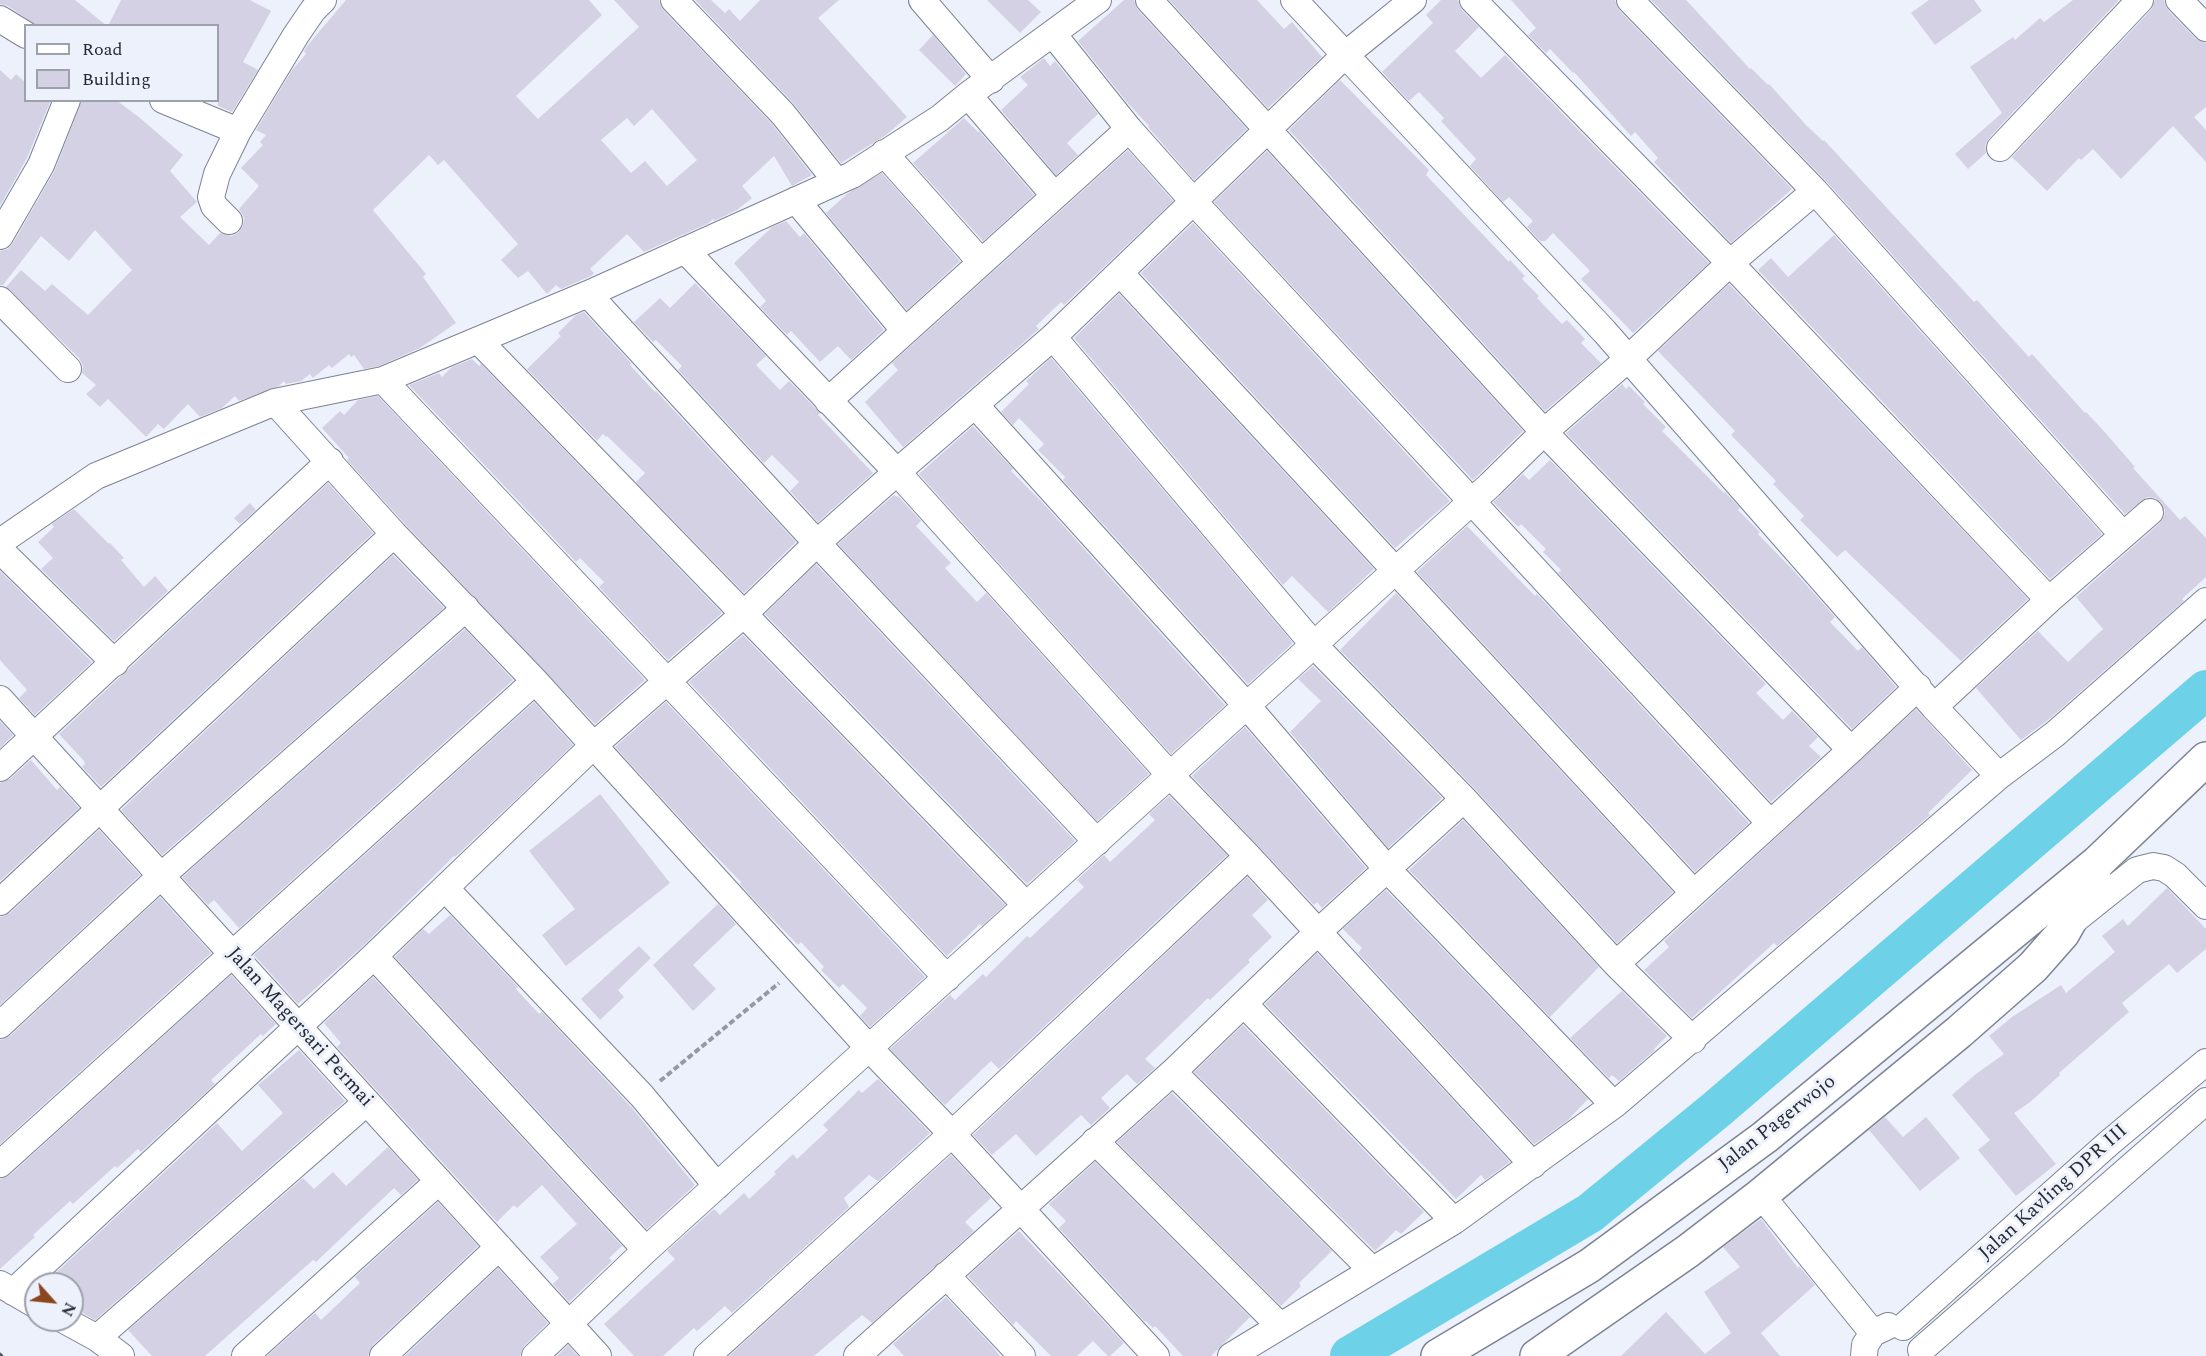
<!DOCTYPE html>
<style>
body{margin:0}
#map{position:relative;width:2206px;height:1356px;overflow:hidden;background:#ecf1fc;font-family:Spectral,serif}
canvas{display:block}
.legend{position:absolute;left:24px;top:24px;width:195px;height:78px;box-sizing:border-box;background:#ecf1fc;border:2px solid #9da1ab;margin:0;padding:8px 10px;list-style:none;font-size:18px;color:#272a31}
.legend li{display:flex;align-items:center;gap:12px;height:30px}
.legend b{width:30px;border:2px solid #9da1ab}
.north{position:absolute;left:24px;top:1272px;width:60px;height:60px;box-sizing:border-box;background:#ecf1fc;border:2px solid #9da1ab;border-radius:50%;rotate:117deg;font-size:16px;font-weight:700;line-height:24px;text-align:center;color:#272a31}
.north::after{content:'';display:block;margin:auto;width:21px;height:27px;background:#8b451f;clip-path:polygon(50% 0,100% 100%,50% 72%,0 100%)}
</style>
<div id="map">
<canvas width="2206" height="1356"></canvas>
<ul class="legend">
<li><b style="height:8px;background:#fff"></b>Road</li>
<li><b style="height:16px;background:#d5d1e4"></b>Building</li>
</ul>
<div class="north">N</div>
</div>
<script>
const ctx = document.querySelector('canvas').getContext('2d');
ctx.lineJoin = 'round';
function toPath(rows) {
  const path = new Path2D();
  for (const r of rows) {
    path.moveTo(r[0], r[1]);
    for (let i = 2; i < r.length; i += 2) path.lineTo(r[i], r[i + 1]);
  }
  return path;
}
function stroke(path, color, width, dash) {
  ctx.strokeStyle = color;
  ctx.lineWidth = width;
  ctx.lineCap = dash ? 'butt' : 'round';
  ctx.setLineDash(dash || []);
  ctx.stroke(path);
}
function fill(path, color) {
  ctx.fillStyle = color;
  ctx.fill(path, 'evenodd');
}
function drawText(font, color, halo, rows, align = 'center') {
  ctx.font = font + ' Spectral,serif';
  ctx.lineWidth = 6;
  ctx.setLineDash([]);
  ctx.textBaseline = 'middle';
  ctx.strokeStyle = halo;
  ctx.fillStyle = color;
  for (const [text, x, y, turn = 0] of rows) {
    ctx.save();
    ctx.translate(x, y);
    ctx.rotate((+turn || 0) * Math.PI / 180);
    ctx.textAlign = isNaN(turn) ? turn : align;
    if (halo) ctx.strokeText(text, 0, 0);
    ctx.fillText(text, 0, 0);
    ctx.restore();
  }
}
const river = toPath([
 [1350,1356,1590,1213,1717,1109,2206,690]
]);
const building = toPath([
 [0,0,75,0,107,26,37,26,8,6,0,4],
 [121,0,250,0,271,11,243,62,258,70,232,112,218,106,218,26,108,26],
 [346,0,589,0,602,15,516,96,538,119,639,27,614,0,659,0,663,10,772,124,812,175,792,186,774,156,742,186,752,198,737,210,714,221,713,219,709,223,644,252,627,234,590,269,594,273,591,276,561,289,556,285,547,294,528,271,518,278,501,260,518,244,444,160,438,165,429,155,373,210,426,274,423,277,456,323,420,348,379,366,364,369,354,355,351,357,349,354,332,368,329,365,313,378,310,374,301,381,286,384,284,381,279,386,239,401,235,396,222,408,200,417,188,404,164,429,158,424,146,437,108,399,100,407,86,394,96,385,82,373,83,366,79,358,6,287,21,270,45,291,52,284,88,315,132,270,95,230,69,261,41,236,3,285,0,285,0,251,8,249,13,243,54,172,82,100,116,100,140,118,183,155,170,171,197,202,180,217,209,245,220,233,232,236,239,232,243,225,244,218,239,209,259,186,241,168,263,145,260,142,266,135,256,130,292,70,306,54,304,51,307,46],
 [652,109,697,160,667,186,645,161,631,173,601,140,627,118,634,126],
 [695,0,711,0,725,13,729,9,740,21,760,0,839,0,818,18,907,117,886,135,841,163,794,104],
 [987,0,1028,0,1041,12,1020,33],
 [1124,0,1134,0,1138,10,1247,129,1194,180,1148,127,1149,126,1126,101,1078,41],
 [1169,0,1257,0,1284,29,1292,22,1322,57,1268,108],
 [1441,0,1458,0,1462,10,1479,27,1455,51,1481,78,1505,55,1709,263,1633,333,1581,279,1590,271,1553,233,1545,241,1540,241,1527,227,1533,221,1509,197,1503,202,1470,166,1476,159,1441,121,1444,118,1419,92,1409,101,1382,72,1433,23,1426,15],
 [1511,0,1615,0,1619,10,1792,189,1731,243,1654,162,1658,158,1635,132,1631,136,1574,72,1573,73,1550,49,1546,53,1528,35,1536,28],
 [1651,0,1686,0,1750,69,1751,68,1768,85,1769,84,1807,126,1823,141,1824,140,1974,302,1977,300,2029,357,2032,354,2085,413,2086,412,2102,429,2135,467,2133,468,2180,520,2185,516,2206,538,2206,577,2182,599,2184,601,2048,720,2021,740,1976,688,2038,631,2068,662,2103,629,2076,597,2160,523,2164,516,2165,510,2162,503,2155,498,2147,497,2125,514,1826,181],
 [1929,0,1974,0,1982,11,1935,45,1911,13],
 [2073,0,2119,0,1989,138,1985,145,1986,153,1968,169,1955,154,2002,113,1970,67,2013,37,2015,40,2040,18,2044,22],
 [2155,0,2164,0,2168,10,2195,38,2206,43,2206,107,2194,117,2206,130,2206,162,2173,126,2121,179,2093,149,2081,160,2079,158,2047,191,2012,157,2151,10],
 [933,35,966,74,955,86,919,50],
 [1044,58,1050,66,1055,61,1098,114,1067,143,1078,155,1056,175,1001,110,1028,85,1020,77],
 [0,70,11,80,16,74,26,83,26,100,51,100,27,158,0,206],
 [1340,80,1429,170,1426,175,1509,262,1510,260,1525,276,1522,279,1539,296,1537,298,1562,324,1567,320,1585,339,1581,343,1601,363,1545,411,1289,130],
 [964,118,978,132,979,131,1034,195,983,241,913,163],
 [1128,150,1173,201,1064,305,1061,302,1036,326,1039,329,903,447,865,402,898,370,892,363],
 [1267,151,1523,431,1473,480,1214,202],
 [882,173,960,261,907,310,826,213,848,193],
 [786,221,800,237,804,233,884,330,851,360,838,346,820,362,791,331,787,335,760,307,766,301,734,263,772,227],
 [1193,223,1450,501,1395,548,1141,273],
 [1834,235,2102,534,2050,579,1758,270,1771,258,1788,277],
 [695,283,766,356,756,365,780,390,789,381,820,413,818,415,873,473,818,522,790,491,799,482,772,455,764,463,678,370,682,366,656,340,653,342,634,322,660,298,670,308],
 [1729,284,2028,599,1961,661,1845,550,1837,557,1800,520,1804,516,1773,484,1776,481,1731,435,1735,431,1658,351],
 [1119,294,1374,569,1328,612,1292,576,1283,585,1074,338],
 [584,312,631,363,630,365,655,392,656,391,796,542,744,593,636,482,645,473,607,436,606,437,603,434,597,441,527,369,561,336,558,333,576,315],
 [1051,358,1293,643,1248,684,1063,480,1065,477,1038,450,1044,444,1019,418,1013,425,1001,412,1029,384,1026,381],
 [472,359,479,366,481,364,722,613,668,660,599,587,604,582,580,558,576,562,409,385,439,373,442,377,452,367],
 [1622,384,1626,389,1629,386,1645,402,1643,404,1666,427,1662,431,1724,493,1725,492,1740,508,1738,510,1760,532,1758,534,1794,571,1835,617,1830,622,1858,651,1862,647,1896,687,1852,729,1566,433],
 [378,396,645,680,595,724,405,524,347,460,349,458,322,428,340,411,344,415,358,400],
 [973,426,1013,469,1011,471,1041,501,1225,705,1171,754,919,474],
 [1550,460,1766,684,1756,693,1783,720,1792,711,1818,737,1809,746,1821,757,1771,802,1558,573,1561,570,1543,552,1546,549,1521,524,1518,527,1493,502,1523,474,1529,480],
 [328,483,373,533,101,787,82,767,85,764,84,761,59,734],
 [894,495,897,497,898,496,921,521,916,526,951,563,945,568,977,602,986,593,1149,774,1097,821,838,544],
 [250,503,256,510,240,524,234,518],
 [74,509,109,544,110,543,124,558,121,560,144,587,155,576,168,591,114,641,41,569,53,558,38,542,54,527,52,525,53,523],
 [1467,526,1535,596,1537,594,1749,823,1695,872,1417,572],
 [393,555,444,608,162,855,121,810],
 [816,564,1075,841,1027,884,765,614],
 [0,571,92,662,35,715,19,698,27,690,0,660],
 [1396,593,1673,892,1617,943,1475,789,1340,650],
 [465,629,513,680,239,928,214,900,208,905,182,877],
 [743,635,1005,905,982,926,980,924,947,956,689,682],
 [1313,666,1442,798,1388,848,1290,732,1321,701,1298,679],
 [534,702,573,745,455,857,454,856,364,945,298,1004,254,955],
 [666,702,925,977,870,1027,860,1016,867,1008,843,984,839,988,821,970,824,967,801,942,798,945,761,907,740,884,741,882,702,842,615,747],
 [1916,709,1972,770,1928,813,1930,815,1777,946,1774,943,1692,1018,1644,970,1669,947,1664,941],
 [0,721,13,735,0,748],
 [1245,727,1366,868,1322,908,1317,902,1314,905,1192,776],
 [31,760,57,790,60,787,79,808,0,881,0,783,10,779],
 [600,794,670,883,566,966,542,935,575,909,529,851],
 [1169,796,1227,855,999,1069,991,1061,945,1105,890,1049,950,995,955,1000,983,974,986,977,1027,936,1030,938,1084,887,1077,880,1104,855,1110,862,1155,820,1149,814],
 [1463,820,1599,967,1550,1017,1409,870],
 [99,830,140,875,0,1005,0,917,10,913],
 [1247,877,1268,900,1252,915,1272,937,1248,960,1250,962,1210,1000,1208,998,1145,1059,1155,1068,1137,1084,1127,1074,1101,1098,1110,1108,1091,1125,1081,1115,1036,1156,1016,1134,992,1155,973,1135],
 [2167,888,2206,929,2206,949,2177,973,2169,964,2122,1003,2129,1012,2059,1073,2060,1075,2029,1103,2014,1113,2056,1164,2016,1196,1978,1150,1990,1140,1952,1095,1976,1074,2004,1054,1989,1036,2012,1017,2061,985,2066,993,2115,952,2102,936,2123,919,2128,926],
 [1386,890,1588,1099,1567,1121,1536,1143,1534,1144,1358,953,1362,948,1343,929],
 [160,897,211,953,0,1144,0,1040,10,1036],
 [718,904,736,924,693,965,716,989,693,1011,653,965],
 [450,915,518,987,516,989,539,1014,542,1012,632,1108,695,1185,647,1229,395,957,423,929,429,934],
 [639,946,651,958,618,990,624,997,600,1020,581,999],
 [1317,953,1510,1162,1485,1180,1481,1175,1456,1199,1265,1004],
 [231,975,276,1024,263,1036,261,1034,211,1080,215,1084,141,1152,138,1149,117,1168,115,1166,73,1204,70,1201,33,1235,35,1237,0,1269,0,1179,10,1175],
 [373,977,622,1246,609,1258,612,1261,569,1302,553,1284,559,1278,540,1257,577,1224,542,1185,517,1208,514,1205,497,1222,337,1047,341,1043,324,1023],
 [1622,991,1667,1036,1654,1049,1655,1050,1619,1081,1612,1075,1609,1078,1570,1038],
 [1243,1025,1424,1212,1401,1234,1396,1230,1375,1251,1194,1072],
 [299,1050,345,1101,95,1320,84,1314,72,1301,72,1284,44,1284,217,1123,242,1151,283,1113,258,1085],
 [878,1079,930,1133,878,1181,869,1175,844,1198,849,1207,732,1313,725,1306,697,1331,694,1328,663,1356,634,1356,604,1324,675,1259,667,1251,714,1209,720,1215,744,1193,749,1199,776,1174,774,1172,793,1154,797,1159,828,1130,823,1125,859,1090,862,1093],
 [1172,1093,1332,1251,1299,1283,1301,1286,1281,1306,1117,1142],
 [1885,1117,1903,1137,1926,1117,1960,1158,1920,1191,1869,1130],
 [388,1147,418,1180,401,1195,394,1188,316,1262,313,1260,205,1356,152,1356,128,1330,303,1178,314,1189,333,1172,346,1186],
 [951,1155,991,1198,965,1222,974,1231,872,1323,862,1315,814,1356,729,1356],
 [1095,1162,1250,1317,1211,1356,1183,1356,1155,1326,1153,1328,1146,1321,1145,1322,1059,1228,1066,1221,1049,1204],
 [438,1202,478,1246,373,1345,368,1356,267,1356,315,1313,321,1320,360,1283,355,1277],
 [1761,1219,1798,1268,1799,1266,1815,1285,1761,1333,1780,1356,1621,1356,1666,1312,1705,1354,1731,1333,1704,1292,1740,1267,1723,1247],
 [1019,1231,1124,1343,1110,1356,1108,1356,1093,1341,1077,1356,1051,1356,1016,1321,1013,1325,968,1276],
 [498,1268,548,1323,524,1346,520,1356,405,1356],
 [946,1297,992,1346,1000,1356,904,1356,893,1344],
 [568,1345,578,1356,557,1356]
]);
const path = toPath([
 [660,1081,779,983]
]);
const minor = toPath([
 [674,0,783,114,837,182],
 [922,0,991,80],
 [1149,0,1544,432,1851,750],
 [1294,0,1604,331,1934,707,1999,776],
 [1473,0,1730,263,2049,600],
 [1630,0,1815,191,2123,535],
 [2179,0,2206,28],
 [0,19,26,35],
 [1053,34,1129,129,1194,202,1770,823],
 [968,95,1054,195],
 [163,100,238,131],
 [2000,148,2140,0],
 [884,153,981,262],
 [796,200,905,331],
 [229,221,214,206,211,197,217,174,238,131,296,35,313,10,323,0],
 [0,236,41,165,67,100],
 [685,250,897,472,1170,775,1248,856,1533,1165],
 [1120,273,1694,893],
 [588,294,817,543,1097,842],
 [0,300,68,369],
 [1053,337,1314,645,1464,799,1616,964,1693,1040],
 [478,340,1026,905],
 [383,380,947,978],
 [828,401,1129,129],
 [275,402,394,534,535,681,869,1048,952,1134,1156,1356],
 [975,405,1247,706,1388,870,1614,1105],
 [0,542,96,476,275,402,383,380,588,294,852,175,940,118,968,95,1098,0],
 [0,550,115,663],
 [0,699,598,1356],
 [1934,707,2049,600,2150,512],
 [0,768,330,461],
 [445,888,642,1096,717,1186],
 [0,902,394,534],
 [2072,922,2137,870,2153,866,2164,868,2175,875,2206,906],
 [374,956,646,1250],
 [1616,964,1851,750,1918,687],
 [1244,1004,1454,1221],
 [0,1025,160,877,466,608],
 [1173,1072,1372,1270],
 [1095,1141,1280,1326],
 [0,1164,535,681],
 [1761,1195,1873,1333],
 [946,1275,1022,1356],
 [0,1284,36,1305],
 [13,1292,374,956,593,746,744,614,817,543,897,472,1053,337,1345,55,1413,0],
 [64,1320,97,1338,121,1356],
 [1903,1327,2109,1143,2206,1062],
 [97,1338,367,1102],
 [1921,1350,2206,1101],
 [245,1356,439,1181],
 [383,1356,499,1247],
 [535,1356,646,1250,1490,485,1544,432,1628,359,1730,263,1815,191],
 [707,1356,952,1134,1248,856],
 [857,1356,1173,1072,1318,932,1464,799],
 [1231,1356,1454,1221,1614,1105,1999,776,2055,734,2206,601],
 [1864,1356,1865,1345,1873,1333,1888,1326]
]);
const major = toPath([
 [1438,1356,1589,1266,1765,1137,2097,863,2206,759],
 [1537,1356,1688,1251,1761,1195,1959,1032,2033,967,2063,933,2082,899,2094,871]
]);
const rail = toPath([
 [0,1355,1,1356]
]);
const streetNames = [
 ["Jalan Magersari Permai",299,1028,48],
 ["Jalan Pagerwojo",1778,1124,-38],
 ["Jalan Kavling DPR III",2054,1193,-42]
];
stroke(river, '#6dd2e7', 40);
fill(building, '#d5d1e4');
stroke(minor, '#7c8394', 28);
stroke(major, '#7c8394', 36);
stroke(path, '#9599a3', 4, [6, 3]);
stroke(minor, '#fff', 26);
stroke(major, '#fff', 33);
stroke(rail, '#52565d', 4.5);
drawText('20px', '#272a31', '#ecf1fc', streetNames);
</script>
